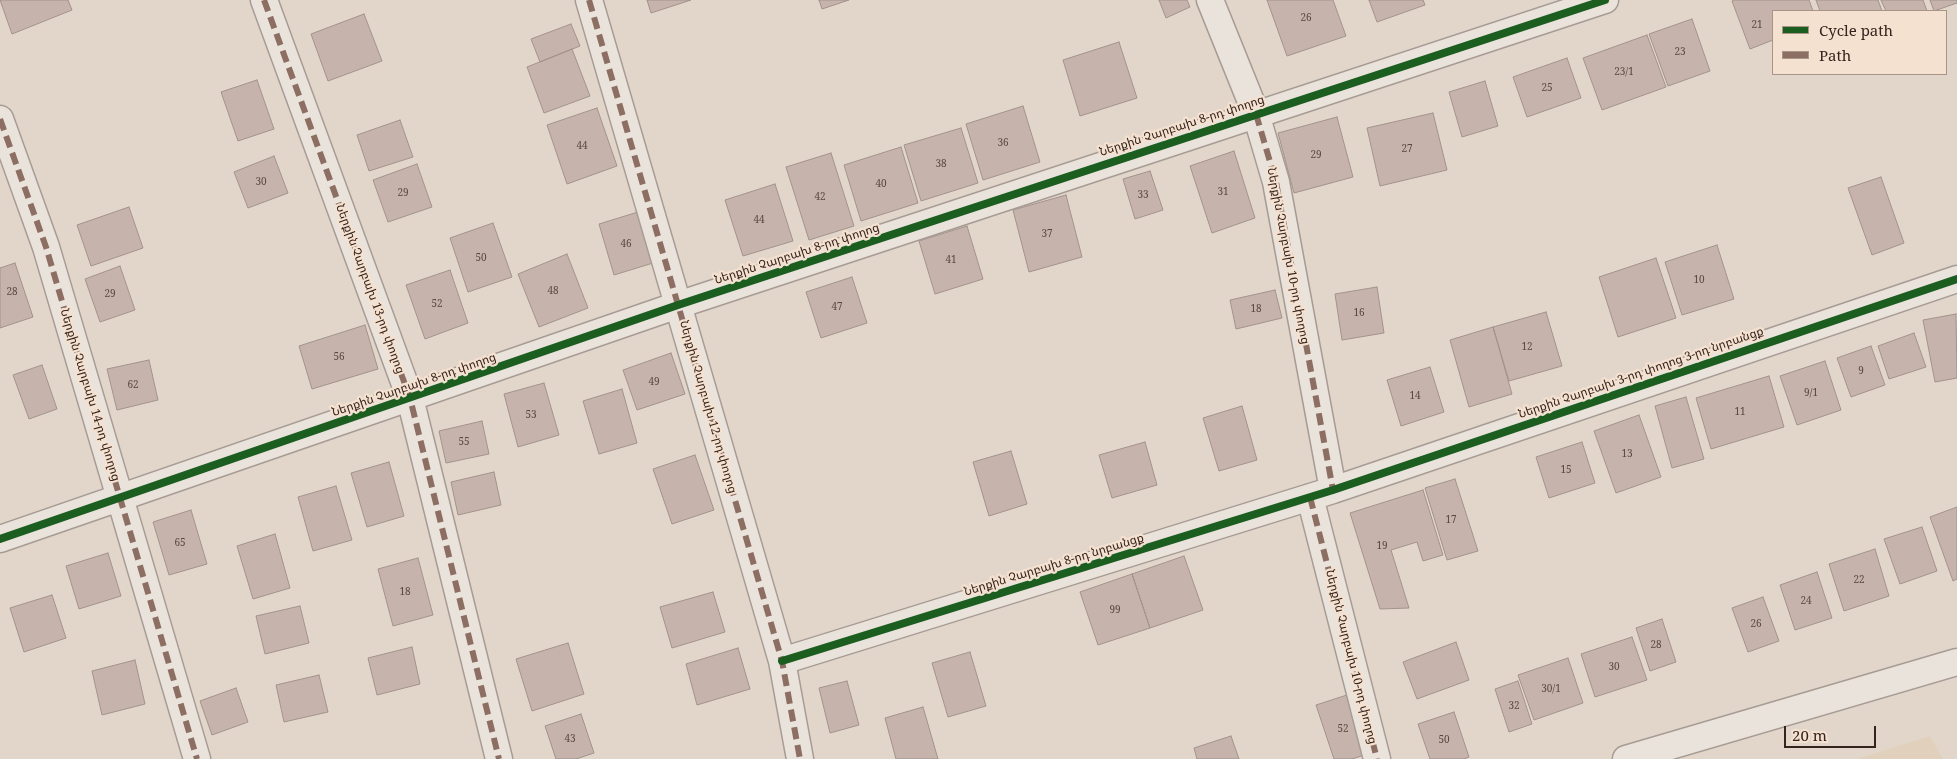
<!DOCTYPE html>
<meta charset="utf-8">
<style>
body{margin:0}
#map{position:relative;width:1957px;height:759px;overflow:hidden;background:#e2d6cb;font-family:"Noto Serif",serif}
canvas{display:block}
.legend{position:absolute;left:1772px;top:10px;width:175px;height:65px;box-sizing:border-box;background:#f4e1d0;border:1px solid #a89588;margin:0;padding:6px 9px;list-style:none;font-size:15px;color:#35231d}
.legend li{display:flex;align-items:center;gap:10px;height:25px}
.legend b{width:25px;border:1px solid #a89588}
.scale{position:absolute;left:1784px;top:726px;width:92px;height:22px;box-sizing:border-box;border:2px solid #35231d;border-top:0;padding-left:6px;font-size:15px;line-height:18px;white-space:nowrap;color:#35231d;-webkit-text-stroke:4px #f4e1d0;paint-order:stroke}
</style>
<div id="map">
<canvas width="1957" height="759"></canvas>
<ul class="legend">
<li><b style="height:6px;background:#1b5e20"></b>Cycle path</li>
<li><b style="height:6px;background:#8d6e63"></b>Path</li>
</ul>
<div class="scale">20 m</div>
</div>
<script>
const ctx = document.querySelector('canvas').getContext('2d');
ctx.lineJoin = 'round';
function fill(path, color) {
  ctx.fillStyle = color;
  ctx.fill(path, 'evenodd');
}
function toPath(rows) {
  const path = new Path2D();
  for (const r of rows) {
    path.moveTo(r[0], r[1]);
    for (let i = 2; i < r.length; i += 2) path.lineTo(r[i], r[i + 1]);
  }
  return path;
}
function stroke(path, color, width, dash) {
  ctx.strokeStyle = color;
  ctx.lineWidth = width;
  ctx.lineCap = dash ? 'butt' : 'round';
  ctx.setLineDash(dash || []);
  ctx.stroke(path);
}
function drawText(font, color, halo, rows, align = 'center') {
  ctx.font = font + ' "Noto Serif","Noto Sans Armenian",serif';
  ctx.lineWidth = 4.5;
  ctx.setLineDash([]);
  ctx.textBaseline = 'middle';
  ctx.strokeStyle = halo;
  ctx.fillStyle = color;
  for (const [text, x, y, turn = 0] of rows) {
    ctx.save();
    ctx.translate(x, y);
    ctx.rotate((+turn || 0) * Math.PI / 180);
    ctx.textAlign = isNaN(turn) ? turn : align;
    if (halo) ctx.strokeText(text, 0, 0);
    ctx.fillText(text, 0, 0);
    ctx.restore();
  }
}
const farmland = toPath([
 [1930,736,1943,759,1857,759]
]);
const building = toPath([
 [0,0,68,0,72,10,12,34,0,0],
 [647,0,691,0,651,13,647,0],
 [819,0,849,0,822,9,819,0],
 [1159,0,1187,0,1190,7,1166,18,1159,0],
 [1267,0,1333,0,1346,36,1287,56,1267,0],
 [1369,0,1423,0,1425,5,1377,22,1369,0],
 [1734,0,1809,0,1813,11,1773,11,1773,40,1750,49,1732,1,1734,0],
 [1816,0,1878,0,1882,11,1820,11,1816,0],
 [1881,0,1923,0,1927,11,1886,11,1881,0],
 [1930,0,1957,0,1957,3,1934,11,1930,0],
 [364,14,382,61,328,81,311,34,364,14],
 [1692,19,1710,71,1668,86,1649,34,1692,19],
 [571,24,580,46,540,62,531,39,571,24],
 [1647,35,1666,87,1602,110,1583,58,1647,35],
 [1119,42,1137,98,1080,116,1063,60,1119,42],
 [572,49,590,96,544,113,527,67,572,49],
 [1567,58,1581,98,1527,117,1513,77,1567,58],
 [257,80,274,129,238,141,221,92,257,80],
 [1485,81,1498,126,1462,137,1449,92,1485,81],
 [1023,106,1040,162,983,180,966,124,1023,106],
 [597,108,617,166,567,184,547,125,597,108],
 [1433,113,1447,170,1380,186,1367,128,1433,113],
 [1337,117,1353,177,1294,193,1278,133,1337,117],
 [400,120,413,157,369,171,357,135,400,120],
 [961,128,978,183,921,201,904,145,961,128],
 [901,147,918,203,861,221,844,165,901,147],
 [1234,151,1255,218,1212,233,1190,166,1234,151],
 [831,153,854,226,809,240,786,167,831,153],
 [274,156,288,193,248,208,234,172,274,156],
 [417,164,432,207,388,222,373,180,417,164],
 [1150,171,1163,210,1135,219,1123,179,1150,171],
 [1881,177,1904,243,1872,255,1848,188,1881,177],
 [775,184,793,241,743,256,725,200,775,184],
 [1066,195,1082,257,1029,272,1013,210,1066,195],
 [129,207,143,248,91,266,77,225,129,207],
 [638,212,653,263,614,275,599,224,638,212],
 [493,223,512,277,468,292,450,238,493,223],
 [967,226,983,279,935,294,919,241,967,226],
 [1717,245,1734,299,1682,315,1665,262,1717,245],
 [567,254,588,308,539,327,518,274,567,254],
 [1656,258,1676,318,1618,337,1599,277,1656,258],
 [15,263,33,317,0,328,0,268,15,263],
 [120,266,135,310,100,322,85,279,120,266],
 [450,270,468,323,425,339,406,285,450,270],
 [852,277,867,323,821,338,806,292,852,277],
 [1377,287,1384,333,1342,340,1335,294,1377,287],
 [1275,290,1282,318,1236,329,1230,300,1275,290],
 [1546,312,1562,366,1509,381,1493,327,1546,312],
 [1956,314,1957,378,1935,382,1923,320,1956,314],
 [365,325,378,369,312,389,299,346,365,325],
 [1493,327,1512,394,1469,407,1450,340,1493,327],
 [1914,333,1926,367,1889,379,1878,346,1914,333],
 [1871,346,1885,385,1851,397,1837,358,1871,346],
 [671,353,685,394,637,410,623,370,671,353],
 [149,360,158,400,117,410,107,369,149,360],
 [1825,361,1841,410,1797,425,1780,376,1825,361],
 [42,365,57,409,29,419,13,375,42,365],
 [1430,367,1444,412,1401,426,1387,380,1430,367],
 [1769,376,1784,427,1711,449,1696,398,1769,376],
 [544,383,559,435,518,447,504,394,544,383],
 [622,389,637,443,599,454,583,401,622,389],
 [1686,397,1704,459,1672,468,1655,406,1686,397],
 [1242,406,1257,460,1219,471,1203,418,1242,406],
 [1639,415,1661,477,1616,493,1594,431,1639,415],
 [482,421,489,454,446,463,439,431,482,421],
 [1145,442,1157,485,1112,498,1099,455,1145,442],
 [1582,442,1595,483,1549,498,1536,457,1582,442],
 [1011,451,1027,504,989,516,973,462,1011,451],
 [695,455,714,510,672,524,653,469,695,455],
 [389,462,404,516,367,527,351,473,389,462],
 [494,472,501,505,458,515,451,482,494,472],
 [1455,479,1478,551,1447,560,1425,488,1455,479],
 [336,486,352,540,313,551,298,497,336,486],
 [1423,490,1443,555,1423,561,1417,542,1391,550,1409,608,1380,609,1350,513,1423,490],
 [1957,507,1957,579,1953,581,1930,517,1957,507],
 [191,510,207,564,169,575,153,522,191,510],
 [1922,527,1937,571,1900,584,1884,539,1922,527],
 [275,534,290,588,253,599,237,546,275,534],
 [1875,549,1889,596,1844,611,1829,564,1875,549],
 [108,553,121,596,79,609,66,566,108,553],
 [1184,556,1203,610,1150,628,1132,574,1184,556],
 [418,558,433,615,393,626,378,569,418,558],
 [1817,572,1832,618,1795,630,1780,585,1817,572],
 [1132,574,1150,628,1098,645,1080,592,1132,574],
 [713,592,725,632,672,648,660,607,713,592],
 [52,595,66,638,24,652,10,608,52,595],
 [1763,597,1779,641,1748,652,1732,608,1763,597],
 [300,606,309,643,265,654,256,616,300,606],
 [1662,619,1676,662,1650,671,1636,628,1662,619],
 [1632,637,1647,680,1595,697,1581,654,1632,637],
 [1456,642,1469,680,1417,699,1403,662,1456,642],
 [568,643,584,694,532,711,516,659,568,643],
 [412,647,420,684,377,695,368,658,412,647],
 [738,648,750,689,697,705,686,664,738,648],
 [970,652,986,706,948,717,932,663,970,652],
 [1568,658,1583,703,1534,720,1518,675,1568,658],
 [135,660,145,704,102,715,92,671,135,660],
 [319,675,328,712,284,722,276,685,319,675],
 [847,681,859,725,830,733,819,688,847,681],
 [1518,681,1532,724,1509,732,1495,689,1518,681],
 [236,688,248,722,212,735,200,701,236,688],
 [1350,694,1370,753,1352,759,1334,759,1316,705,1350,694],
 [923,707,938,759,896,759,885,718,923,707],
 [1454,712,1469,757,1464,759,1430,759,1418,724,1454,712],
 [581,714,594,753,576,759,556,759,545,726,581,714],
 [1231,736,1239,759,1197,759,1194,748,1231,736]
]);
const street = toPath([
 [264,0,410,398,499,759],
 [589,0,782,661,800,759],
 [1210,0,1256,114,1276,182,1333,490],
 [0,119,46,247,197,759],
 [1310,497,1377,759],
 [0,539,678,305,1605,0],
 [782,661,1333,490,1957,279],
 [1626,759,1957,662]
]);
const quiet = toPath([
 [264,0,410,398,499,759],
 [589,0,782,661,800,759],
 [1256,114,1276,182,1333,490],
 [0,119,46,247,197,759],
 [1310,497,1377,759]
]);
const cycleway = toPath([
 [0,539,678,305,1605,0],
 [782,661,1333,490,1957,279]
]);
const numberNames = [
 ["26",1306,18],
 ["21",1757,25],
 ["23",1680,52],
 ["23/1",1624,72],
 ["25",1547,88],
 ["36",1003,143],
 ["44",582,146],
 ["27",1407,149],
 ["29",1316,155],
 ["38",941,164],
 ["30",261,182],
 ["40",881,184],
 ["31",1223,192],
 ["29",403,193],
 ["33",1143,195],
 ["42",820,197],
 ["44",759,220],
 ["37",1047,234],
 ["46",626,244],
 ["50",481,258],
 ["41",951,260],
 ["10",1699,280],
 ["48",553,291],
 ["28",12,292],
 ["29",110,294],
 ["52",437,304],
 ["47",837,307],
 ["18",1256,309],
 ["16",1359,313],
 ["12",1527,347],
 ["56",339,357],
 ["9",1861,371],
 ["49",654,382],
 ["62",133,385],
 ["9/1",1811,393],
 ["14",1415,396],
 ["11",1740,412],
 ["53",531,415],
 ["55",464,442],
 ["13",1627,454],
 ["15",1566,470],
 ["17",1451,520],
 ["65",180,543],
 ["19",1382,546],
 ["22",1859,580],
 ["18",405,592],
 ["24",1806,601],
 ["99",1115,610],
 ["26",1756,624],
 ["28",1656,645],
 ["30",1614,667],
 ["30/1",1551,689],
 ["32",1514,706],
 ["52",1343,729],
 ["43",570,739],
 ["50",1444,740]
];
const streetNames = [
 ["Ներքին Չարբախ 8-րդ փողոց",1182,126,-18],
 ["Ներքին Չարբախ 8-րդ փողոց",797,254,-18],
 ["Ներքին Չարբախ 10-րդ փողոց",1288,256,79],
 ["Ներքին Չարբախ 13-րդ փողոց",370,289,70],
 ["Ներքին Չարբախ 3-րդ փողոց 3-րդ նրբանցք",1641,373,-19],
 ["Ներքին Չարբախ 8-րդ փողոց",414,385,-19],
 ["Ներքին Չարբախ 14-րդ փողոց",90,395,73],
 ["Ներքին Չարբախ 12-րդ փողոց",708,407,74],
 ["Ներքին Չարբախ 8-րդ նրբանցք",1054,565,-17],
 ["Ներքին Չարբախ 10-րդ փողոց",1351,657,76]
];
fill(farmland, '#e1d1bc');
fill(building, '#c6b4ac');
stroke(building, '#a2928b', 1);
stroke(street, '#a79c94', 29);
stroke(street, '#eae3dc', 26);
stroke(quiet, '#8d6e63', 6, [12, 6]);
stroke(cycleway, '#1b5e20', 8);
drawText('10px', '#594741', null, numberNames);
drawText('12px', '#35231d', '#f4e1d0', streetNames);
</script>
